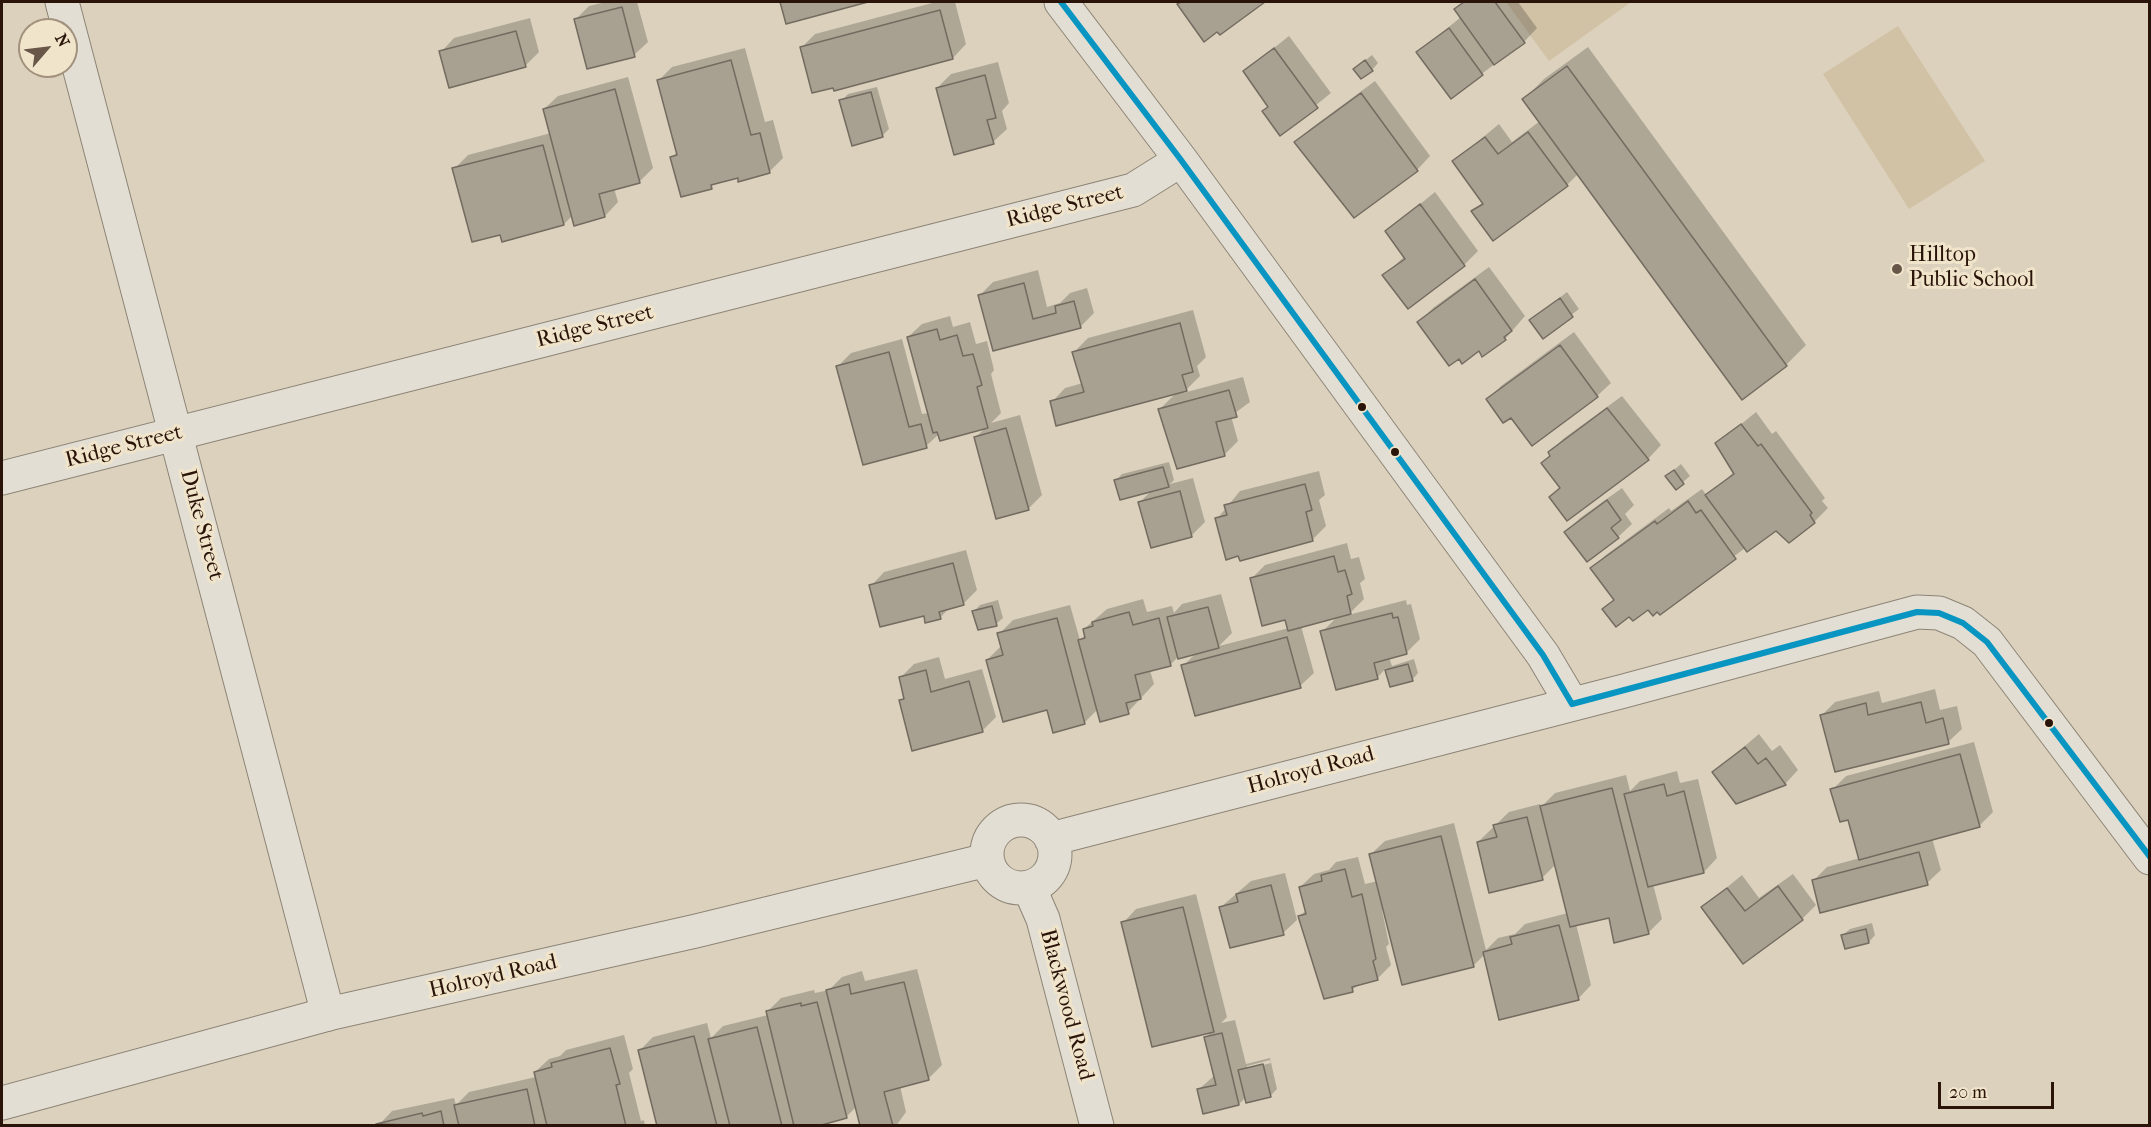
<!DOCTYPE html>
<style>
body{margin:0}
#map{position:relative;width:2151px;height:1127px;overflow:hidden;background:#dbd1bc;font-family:"IM FELL French Canon",serif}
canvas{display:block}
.frame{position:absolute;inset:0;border:3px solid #2a1409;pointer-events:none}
.north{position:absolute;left:18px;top:18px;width:60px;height:60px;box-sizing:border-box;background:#f0e4cb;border:2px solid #a1917d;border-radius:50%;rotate:62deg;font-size:16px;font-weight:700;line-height:24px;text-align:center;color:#2a1409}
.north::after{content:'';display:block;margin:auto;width:21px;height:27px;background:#685648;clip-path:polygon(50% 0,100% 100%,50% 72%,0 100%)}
.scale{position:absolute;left:1938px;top:1082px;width:116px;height:27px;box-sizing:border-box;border:3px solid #2a1409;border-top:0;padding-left:8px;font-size:18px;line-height:21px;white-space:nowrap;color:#2a1409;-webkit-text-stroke:4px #f0e4cb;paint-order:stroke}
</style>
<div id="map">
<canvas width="2151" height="1127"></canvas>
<div class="frame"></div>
<div class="north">N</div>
<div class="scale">20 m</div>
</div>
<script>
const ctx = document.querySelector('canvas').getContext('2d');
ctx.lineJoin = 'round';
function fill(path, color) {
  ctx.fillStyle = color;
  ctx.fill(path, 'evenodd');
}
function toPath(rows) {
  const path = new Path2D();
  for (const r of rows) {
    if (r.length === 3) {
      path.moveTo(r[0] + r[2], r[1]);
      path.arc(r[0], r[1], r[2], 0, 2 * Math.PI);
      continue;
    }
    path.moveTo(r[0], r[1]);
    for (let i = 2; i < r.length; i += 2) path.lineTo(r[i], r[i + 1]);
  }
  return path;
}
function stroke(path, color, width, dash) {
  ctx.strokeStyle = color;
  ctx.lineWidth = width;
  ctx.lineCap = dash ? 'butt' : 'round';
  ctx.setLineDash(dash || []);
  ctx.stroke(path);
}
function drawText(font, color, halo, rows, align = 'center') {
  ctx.font = font + ' "IM FELL French Canon",serif';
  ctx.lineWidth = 6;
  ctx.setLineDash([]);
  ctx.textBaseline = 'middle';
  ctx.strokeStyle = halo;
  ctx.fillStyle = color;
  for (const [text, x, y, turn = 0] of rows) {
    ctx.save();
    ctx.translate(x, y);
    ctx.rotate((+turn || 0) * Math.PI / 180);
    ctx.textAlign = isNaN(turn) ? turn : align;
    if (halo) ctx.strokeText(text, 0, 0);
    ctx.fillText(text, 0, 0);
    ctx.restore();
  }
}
const green = toPath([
 [1506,2,1631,2,1549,61],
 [1898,26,1985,161,1909,209,1823,74]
]);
const shadow = toPath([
 [606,2,637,2,648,42,634,55,575,20,589,6],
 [781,2,863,2,787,22],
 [936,2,955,2,966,44,953,58,801,48,815,34],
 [1182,2,1262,2,1220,32,1179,5],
 [1463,2,1518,2,1537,28,1524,42,1451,97,1418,52,1461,17,1455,9],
 [530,18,539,52,525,66,441,52,454,38],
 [1289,36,1331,93,1280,134,1270,106,1245,71],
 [1588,47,1806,345,1786,365,1578,174,1567,185,1473,212,1483,202,1454,161,1499,124,1512,142,1540,121,1524,99,1544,79],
 [745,48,765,122,773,120,783,158,769,172,717,181,711,187,672,157,678,151,659,80,672,67],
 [1372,55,1378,63,1372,70,1362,63],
 [998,62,1009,103,1002,111,1007,129,993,142,937,88,951,74],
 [628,77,653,168,639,182,614,188,618,202,605,216,573,215,564,224,501,233,454,169,468,155,551,133,544,109,558,96],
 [1375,81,1430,156,1417,170,1297,142,1310,129],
 [877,87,889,129,882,136,841,101,848,94],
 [1435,192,1478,251,1464,265,1408,306,1384,275,1405,256,1387,231],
 [1489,267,1525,316,1505,339,1483,355,1479,349,1419,322,1433,308],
 [1038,270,1047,307,1060,303,1070,293,1087,288,1094,313,1080,327,994,350,979,296,993,282],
 [1567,292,1579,309,1543,337,1531,320],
 [1193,310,1206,357,1197,366,1200,376,1183,393,1243,377,1250,402,1231,416,1238,441,1224,455,1159,410,1177,392,1052,402,1065,388,1083,383,1074,352,1088,338],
 [950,316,953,327,970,322,976,344,987,341,994,370,991,374,1001,413,991,423,1020,415,1042,495,1028,509,976,437,986,427,939,434,926,446,838,366,851,353,902,339,922,414,929,413,908,337,922,324],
 [1574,332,1611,383,1597,396,1511,415,1488,399,1501,386],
 [1622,396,1661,445,1648,459,1551,497,1560,487,1543,463,1551,454,1550,452,1563,439],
 [1756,412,1772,434,1776,431,1825,498,1822,501,1828,508,1814,522,1776,528,1745,548,1660,613,1649,608,1630,615,1604,609,1615,599,1592,568,1606,555,1669,508,1671,511,1702,489,1707,496,1735,471,1717,444],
 [1169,462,1174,480,1170,484,1193,478,1205,522,1191,536,1140,502,1152,490,1116,480,1122,474],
 [1681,464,1690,476,1676,488,1667,476],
 [1319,471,1325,495,1319,500,1326,526,1312,540,1217,519,1240,491],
 [1622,488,1634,505,1625,514,1632,524,1618,537,1566,532,1580,518],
 [1347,543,1351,559,1359,557,1365,579,1360,583,1364,599,1348,615,1406,600,1407,605,1411,604,1420,639,1407,652,1389,657,1392,666,1414,659,1418,673,1412,680,1391,685,1386,668,1378,677,1322,632,1338,616,1301,626,1314,673,1300,686,1183,666,1196,653,1179,656,1171,664,1150,670,1154,684,1128,712,1098,709,1084,723,1048,709,987,660,1001,646,999,634,1013,620,1070,605,1080,640,1086,634,1084,629,1107,609,1143,599,1147,612,1172,606,1174,613,1182,604,1221,594,1232,633,1219,646,1289,628,1286,618,1251,579,1265,565],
 [966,550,977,590,963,604,950,607,940,618,925,614,871,586,884,572],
 [998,600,1003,618,996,624,974,611,980,605],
 [939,657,945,679,982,669,996,717,982,731,901,701,905,696,900,678,914,664],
 [1935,689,1940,710,1957,706,1962,729,1948,742,1822,715,1835,702,1879,691,1882,703],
 [1759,734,1772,751,1780,745,1798,770,1785,784,1737,802,1714,772],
 [1974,742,1993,812,1979,826,1932,838,1941,870,1927,883,1813,881,1827,867,1860,858,1849,818,1832,790,1846,776],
 [1677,771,1680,783,1698,779,1717,858,1704,872,1653,884,1662,919,1648,933,1610,916,1576,924,1591,985,1578,999,1485,954,1473,966,1385,909,1382,910,1389,944,1386,947,1391,965,1377,979,1359,984,1352,990,1300,916,1306,910,1300,887,1314,874,1329,870,1336,862,1358,857,1365,884,1378,881,1371,854,1385,841,1454,823,1486,950,1498,938,1515,934,1525,924,1568,913,1556,864,1542,878,1478,842,1509,812,1540,804,1541,807,1555,793,1626,775,1630,791,1640,781],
 [1285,873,1297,920,1283,933,1221,907,1251,881],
 [1793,874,1816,905,1802,919,1703,907,1742,875,1759,898],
 [1196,894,1227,1017,1221,1023,1235,1020,1246,1064,1270,1058,1277,1089,1271,1095,1247,1101,1246,1097,1239,1104,1204,1112,1198,1090,1215,1075,1206,1037,1212,1031,1123,923,1136,909],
 [1270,1060,1271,1063,1247,1069,1247,1066],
 [1872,923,1875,935,1869,942,1843,935,1850,929],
 [917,969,942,1065,928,1079,900,1086,906,1112,896,1126,862,1126,857,1106,846,1117,812,1126,659,1126,640,1050,653,1037,707,1023,711,1038,723,1026,768,1015,767,1012,781,998,814,990,815,993,829,990,842,977,862,971,865,981],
 [624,1035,633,1069,629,1073,641,1121,644,1120,645,1126,378,1126,392,1111,454,1098,456,1105,469,1092,536,1077,535,1072,549,1059,560,1056,566,1050]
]);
const building = toPath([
 [780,2,868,2,786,24,780,2],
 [1181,2,1265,2,1220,35,1217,32,1204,42,1177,4,1181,2],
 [1464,2,1495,2,1525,43,1494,65,1454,9,1464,2],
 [622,7,635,57,587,69,574,19,622,7],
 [940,10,953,59,834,91,833,88,812,93,800,47,940,10],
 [1449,28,1483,75,1451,99,1416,52,1449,28],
 [516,31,526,67,449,88,439,51,516,31],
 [1274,48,1318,108,1280,136,1262,111,1268,107,1243,71,1274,48],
 [731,60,751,135,760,133,770,173,738,182,738,178,711,185,712,189,681,197,670,157,677,155,657,80,731,60],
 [1365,60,1373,71,1361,79,1353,69,1365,60],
 [1567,66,1787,366,1742,400,1522,99,1567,66],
 [985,75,996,118,987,120,994,144,954,155,936,88,985,75],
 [615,89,640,183,599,194,605,217,574,226,543,109,615,89],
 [871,92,883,137,852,146,839,100,871,92],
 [1361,93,1418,171,1354,218,1294,142,1361,93],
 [1528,132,1568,186,1493,241,1471,211,1483,204,1452,161,1485,137,1498,154,1528,132],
 [543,145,564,225,502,242,500,235,472,242,452,168,543,145],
 [1420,204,1465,266,1408,309,1382,275,1405,259,1385,231,1420,204],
 [1475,279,1512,331,1504,337,1506,340,1482,357,1479,351,1462,364,1459,359,1449,366,1417,322,1475,279],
 [1024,283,1033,319,1056,313,1055,306,1074,301,1081,328,993,351,978,295,1024,283],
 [1560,298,1573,317,1543,339,1529,320,1560,298],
 [1180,323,1193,372,1182,375,1187,391,1056,426,1050,401,1084,392,1072,352,1180,323],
 [937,329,940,340,957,335,963,356,973,354,982,385,977,387,988,428,940,441,937,432,933,433,907,337,937,329],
 [1560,345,1598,397,1532,446,1511,418,1503,423,1486,399,1560,345],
 [889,352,909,427,921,424,927,448,863,465,836,366,889,352],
 [1229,390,1237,417,1216,422,1225,456,1177,469,1158,409,1229,390],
 [1607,408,1649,460,1567,521,1549,497,1560,488,1541,463,1550,456,1548,452,1607,408],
 [1741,424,1758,446,1761,444,1812,513,1810,515,1815,523,1789,543,1776,531,1747,552,1705,495,1734,474,1715,443,1741,424],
 [1006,428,1029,510,996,519,974,437,1006,428],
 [1163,467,1169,487,1120,500,1114,480,1163,467],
 [1674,470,1684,484,1676,490,1665,476,1674,470],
 [1305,484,1312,510,1306,512,1313,541,1240,561,1238,556,1226,560,1215,518,1227,515,1224,505,1305,484],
 [1180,491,1192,537,1151,548,1138,502,1180,491],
 [1607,500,1621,520,1611,528,1619,538,1587,562,1564,532,1607,500],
 [1688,501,1696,513,1701,510,1736,559,1660,615,1657,612,1653,616,1648,610,1633,621,1629,617,1616,627,1602,609,1614,600,1590,568,1655,521,1657,524,1688,501],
 [1334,556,1338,572,1345,570,1352,594,1347,596,1351,614,1288,631,1285,620,1262,626,1250,578,1334,556],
 [953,563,964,605,939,612,941,619,925,623,924,616,880,627,869,585,953,563],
 [992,606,997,626,978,630,972,611,992,606],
 [1208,607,1219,648,1178,659,1167,617,1208,607],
 [1129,612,1133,625,1159,618,1171,666,1135,675,1141,699,1126,703,1129,714,1100,722,1078,640,1085,638,1083,629,1093,626,1092,622,1129,612],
 [1392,613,1393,618,1398,617,1407,654,1374,663,1378,679,1336,690,1320,631,1392,613],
 [1057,618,1085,724,1053,733,1047,710,1003,722,986,660,1003,655,997,633,1057,618],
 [1287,637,1301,688,1195,716,1181,665,1287,637],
 [1408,664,1413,681,1390,687,1385,670,1408,664],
 [926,670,931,692,969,681,983,732,912,751,899,700,904,699,899,677,926,670],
 [1921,702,1926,723,1943,718,1949,744,1835,772,1820,715,1866,703,1868,715,1921,702],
 [1745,747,1758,764,1766,758,1786,785,1736,804,1712,772,1745,747],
 [1960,754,1980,827,1859,860,1848,820,1840,822,1830,789,1960,754],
 [1664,784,1667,796,1684,791,1704,873,1648,887,1624,794,1664,784],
 [1612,788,1649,934,1614,943,1609,918,1570,927,1540,806,1612,788],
 [1527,817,1543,880,1489,893,1477,842,1497,837,1493,825,1527,817],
 [1441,836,1474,967,1402,985,1369,854,1441,836],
 [1919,852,1928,885,1820,913,1812,880,1919,852],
 [1345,869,1352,897,1362,894,1376,959,1373,961,1378,980,1352,987,1353,992,1324,999,1298,916,1306,914,1299,887,1322,881,1321,875,1345,869],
 [1271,885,1284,935,1230,948,1219,907,1238,902,1236,894,1271,885],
 [1778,886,1803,920,1743,964,1701,907,1727,888,1745,911,1778,886],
 [1183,907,1214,1032,1152,1047,1121,922,1183,907],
 [1559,925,1579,1000,1499,1020,1483,952,1512,944,1510,937,1559,925],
 [1866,929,1869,943,1845,949,1841,935,1866,929],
 [904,982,929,1080,884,1092,893,1126,860,1126,826,990,849,984,851,994,904,982],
 [817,1002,847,1118,818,1126,794,1126,766,1011,801,1003,801,1006,817,1002],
 [757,1027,782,1126,730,1126,708,1039,757,1027],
 [1222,1033,1239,1105,1203,1114,1197,1089,1216,1085,1204,1037,1222,1033],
 [694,1036,717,1126,657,1126,638,1050,694,1036],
 [610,1048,620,1084,616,1085,626,1126,547,1126,534,1072,552,1067,551,1063,610,1048],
 [1263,1064,1271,1097,1246,1103,1238,1070,1263,1064],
 [527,1089,535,1126,459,1126,454,1105,527,1089],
 [441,1111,444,1126,376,1124,422,1113,423,1116,441,1111]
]);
const minor = toPath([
 [62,2,328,1014],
 [1061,2,1181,160,1543,655,1572,704],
 [2,478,1133,190,1181,160],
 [1029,887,1043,919,1097,1126]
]);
const tertiary = toPath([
 [1021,854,34],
 [1051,839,1624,691,1917,612,1939,613,1963,623,1987,642,2150,858],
 [2,1103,328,1014,696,931,987,860]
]);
const bus1 = toPath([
 [1061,2,1181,160,1543,655,1572,704],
 [1572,704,1917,612,1939,613,1963,623,1987,642,2150,857]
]);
const markers = [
 [1897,269,6,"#685648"],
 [1362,407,5,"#2a1409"],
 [1395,452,5,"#2a1409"],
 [2049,723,5,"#2a1409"]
];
const streetNames = [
 ["Ridge Street",1065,207,-14],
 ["Ridge Street",595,327,-14],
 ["Ridge Street",124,447,-14],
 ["Duke Street",201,525,75],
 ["Holroyd Road",1311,771,-15],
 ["Holroyd Road",493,977,-13],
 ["Blackwood Road",1066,1005,75]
];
const poiNames = [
 ["Hilltop",1909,256],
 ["Public School",1909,281]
];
fill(green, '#d1c1a5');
fill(shadow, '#0003');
fill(building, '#a8a091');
stroke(building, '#746b60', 1.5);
stroke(minor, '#8d8477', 35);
stroke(tertiary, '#8d8477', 35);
stroke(minor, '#e3ded3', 33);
stroke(tertiary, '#e3ded3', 33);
stroke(bus1, '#0895c1', 6);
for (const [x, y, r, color] of markers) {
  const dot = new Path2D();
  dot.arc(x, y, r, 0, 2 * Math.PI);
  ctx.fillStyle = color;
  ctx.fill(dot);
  stroke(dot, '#f0e4cb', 2);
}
drawText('22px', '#2a1409', '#f0e4cb', streetNames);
drawText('22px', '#2a1409', '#f0e4cb', poiNames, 'left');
</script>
